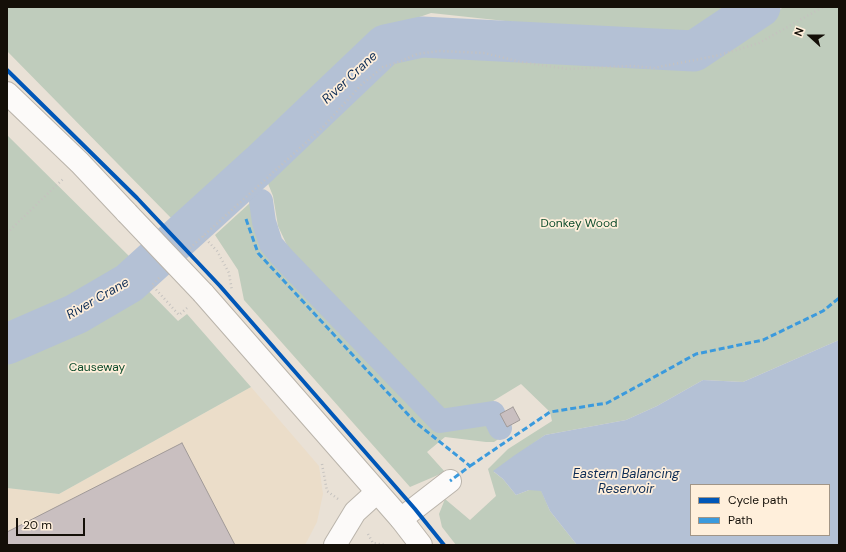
<!DOCTYPE html>
<style>
body{margin:0}
#map{position:relative;width:846px;height:552px;overflow:hidden;background:#e9e1d6;font-family:"DM Sans",sans-serif}
canvas{display:block}
.frame{position:absolute;inset:0;border:8px solid #140f08;pointer-events:none}
.legend{position:absolute;left:690px;top:484px;width:140px;height:52px;box-sizing:border-box;background:#ffefdb;border:1px solid #a19587;margin:0;padding:5px 7px;list-style:none;font-size:12px;color:#140f08}
.legend li{display:flex;align-items:center;gap:8px;height:20px}
.legend b{width:20px;border:1px solid #a19587}
.north{position:absolute;left:790px;top:16px;width:40px;height:40px;-webkit-text-stroke:3px #ffefdb;paint-order:stroke;rotate:291deg;font-size:11px;font-weight:700;line-height:16px;text-align:center;color:#140f08}
.north::after{content:'';display:block;margin:auto;width:14px;height:18px;background:#140f08;clip-path:polygon(50% 0,100% 100%,50% 72%,0 100%)}
.scale{position:absolute;left:16px;top:518px;width:69px;height:18px;box-sizing:border-box;border:2px solid #140f08;border-top:0;padding-left:5px;font-size:12px;line-height:14px;white-space:nowrap;color:#140f08;-webkit-text-stroke:3px #ffefdb;paint-order:stroke}
</style>
<div id="map">
<canvas width="846" height="552"></canvas>
<div class="frame"></div>
<ul class="legend">
<li><b style="height:5px;background:#0057b8"></b>Cycle path</li>
<li><b style="height:5px;background:#3b9add"></b>Path</li>
</ul>
<div class="north">N</div>
<div class="scale">20 m</div>
</div>
<script>
const ctx = document.querySelector('canvas').getContext('2d');
ctx.lineJoin = 'round';
function fill(path, color) {
  ctx.fillStyle = color;
  ctx.fill(path, 'evenodd');
}
function toPath(rows) {
  const path = new Path2D();
  for (const r of rows) {
    path.moveTo(r[0], r[1]);
    for (let i = 2; i < r.length; i += 2) path.lineTo(r[i], r[i + 1]);
  }
  return path;
}
function stroke(path, color, width, dash) {
  ctx.strokeStyle = color;
  ctx.lineWidth = width;
  ctx.lineCap = dash ? 'butt' : 'round';
  ctx.setLineDash(dash || []);
  ctx.stroke(path);
}
function drawText(font, color, halo, rows, align = 'center') {
  ctx.font = font + ' "DM Sans",sans-serif';
  ctx.lineWidth = 3.5;
  ctx.setLineDash([]);
  ctx.textBaseline = 'middle';
  ctx.strokeStyle = halo;
  ctx.fillStyle = color;
  for (const [text, x, y, turn = 0] of rows) {
    ctx.save();
    ctx.translate(x, y);
    ctx.rotate((+turn || 0) * Math.PI / 180);
    ctx.textAlign = isNaN(turn) ? turn : align;
    if (halo) ctx.strokeText(text, 0, 0);
    ctx.fillText(text, 0, 0);
    ctx.restore();
  }
}
const built = toPath([
 [251,387,319,466,323,494,317,522,305,545,7,545,7,488,59,494]
]);
const green = toPath([
 [7,7,732,7,698,31,589,30,431,13,382,30,172,219,7,51],
 [783,7,839,7,839,340,743,382,703,380,657,406,626,420,545,435,494,472,503,479,516,495,529,490,541,490,550,511,577,545,456,545,442,527,439,514,445,499,470,520,496,496,488,469,508,449,552,421,550,412,521,384,480,409,442,415,292,256,278,226,273,196,263,171,376,65,398,54,487,48,655,59,697,55,756,30],
 [7,135,136,263,129,271,178,321,187,314,251,387,59,494,7,488],
 [251,202,265,247,438,425,490,418,500,438,494,442,486,442,445,437,427,452,445,472,410,487,244,300,238,270,215,235]
]);
const water = toPath([
 [839,340,839,545,577,545,550,511,541,491,529,490,516,495,503,479,493,471,515,455,545,435,626,420,657,406,703,380,743,382],
 [691,485,829,485,829,535,691,535]
]);
const canal = toPath([
 [257,176,260,164],
 [261,201,264,222,271,244,283,258,440,421,493,413,500,428]
]);
const river = toPath([
 [7,344,76,314,129,283,260,164,385,45,422,37,694,51,760,7]
]);
const building = toPath([
 [513,407,520,420,507,427,500,414,513,407],
 [182,443,235,545,7,545,7,532,182,443]
]);
const path = toPath([
 [7,233,64,178],
 [203,236,217,251,229,273,232,291],
 [190,248,322,128,361,85,383,67,399,62,417,54,439,51,485,53,520,62,568,69,632,66,654,68,720,55,759,43,823,7],
 [159,278,152,285,179,315,187,308],
 [322,464,327,491,338,499],
 [368,534,373,543,386,545]
]);
const minor = toPath([
 [401,519,450,481],
 [335,545,355,512,377,492]
]);
const major = toPath([
 [7,93,80,163,127,213],
 [203,293,401,519,421,545]
]);
const majorBridge = toPath([
 [127,213,203,293]
]);
const quiet = toPath([
 [246,219,258,253,415,422,470,466,450,481],
 [470,466,550,412,607,403,696,354,763,340,823,311,839,298]
]);
const cycleway = toPath([
 [7,70,137,198,220,286,415,509,444,545]
]);
const parkNames = [
 ["Donkey Wood",579,224],
 ["Causeway",97,368]
];
const waterNames = [
 ["River Crane",350,78,-43],
 ["River Crane",98,299,-30],
 ["Eastern Balancing",626,475],
 ["Reservoir",626,490]
];
fill(built, '#ebddc9');
fill(green, '#bfccbc');
fill(water, '#b4c1d5');
stroke(canal, '#b4c1d5', 24);
stroke(river, '#b4c1d5', 41);
fill(building, '#c9bfc0');
stroke(building, '#a19a98', 1);
stroke(minor, '#bab4ab', 24);
stroke(major, '#bab4ab', 24);
stroke(path, '#c5c2bf', 2.5, [1, 3]);
stroke(minor, '#fcfaf9', 22);
stroke(major, '#fcfaf9', 22);
stroke(majorBridge, '#bab4ab', 24, []);
stroke(majorBridge, '#fcfaf9', 22);
stroke(quiet, '#3b9add', 3, [6, 3]);
stroke(cycleway, '#0057b8', 4);
drawText('12px', '#0e4c2c', '#ffefdb', parkNames);
drawText('italic 13px', '#0d2c55', '#ffefdb', waterNames);
</script>
